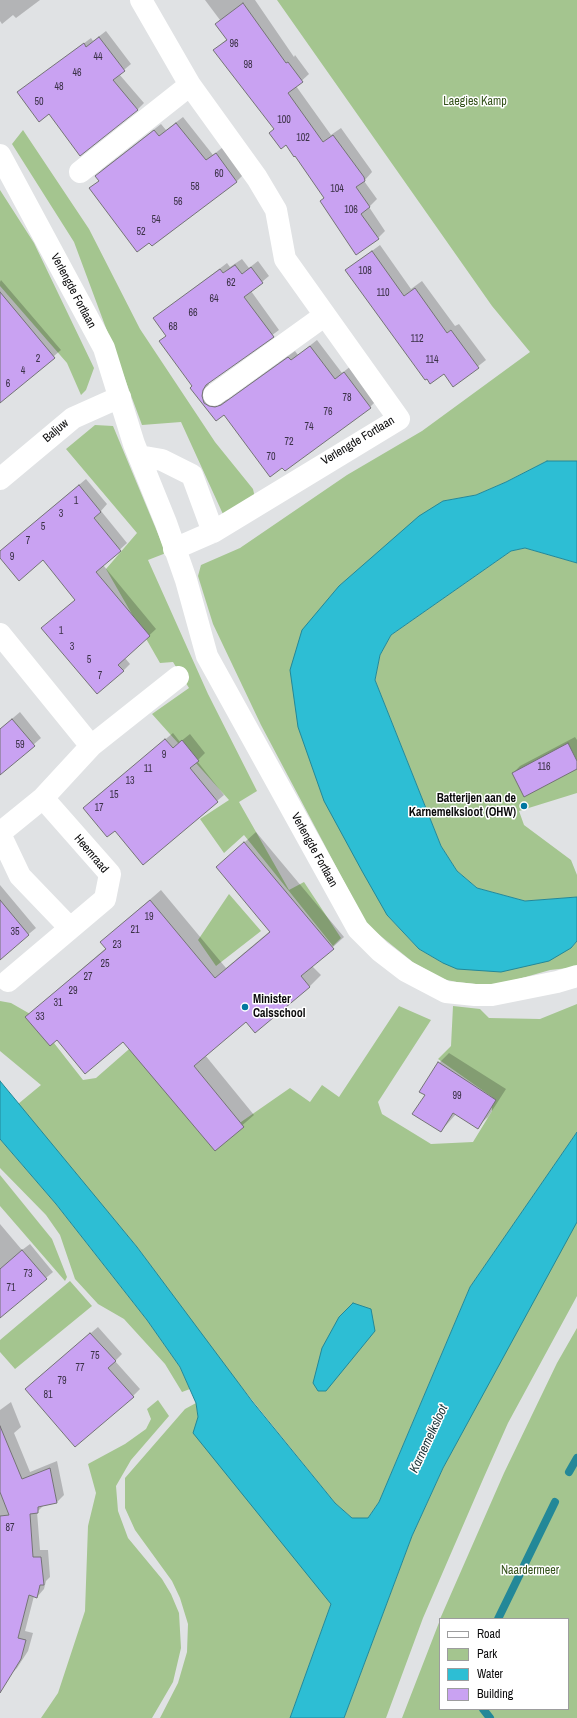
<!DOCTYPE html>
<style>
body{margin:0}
#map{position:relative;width:577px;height:1718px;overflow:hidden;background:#e0e2e4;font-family:"Archivo Narrow",sans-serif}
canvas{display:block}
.legend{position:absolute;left:439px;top:1618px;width:130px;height:92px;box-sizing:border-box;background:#fff;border:1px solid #9d9d9e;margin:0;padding:5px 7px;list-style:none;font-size:12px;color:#0b0b0c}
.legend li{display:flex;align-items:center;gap:8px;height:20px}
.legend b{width:20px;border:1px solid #9d9d9e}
</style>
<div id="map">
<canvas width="577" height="1718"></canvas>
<ul class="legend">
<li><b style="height:5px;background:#fff"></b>Road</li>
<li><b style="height:11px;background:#a4c58f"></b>Park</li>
<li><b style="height:11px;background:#2dbed4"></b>Water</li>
<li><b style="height:11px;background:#c9a2f2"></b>Building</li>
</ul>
</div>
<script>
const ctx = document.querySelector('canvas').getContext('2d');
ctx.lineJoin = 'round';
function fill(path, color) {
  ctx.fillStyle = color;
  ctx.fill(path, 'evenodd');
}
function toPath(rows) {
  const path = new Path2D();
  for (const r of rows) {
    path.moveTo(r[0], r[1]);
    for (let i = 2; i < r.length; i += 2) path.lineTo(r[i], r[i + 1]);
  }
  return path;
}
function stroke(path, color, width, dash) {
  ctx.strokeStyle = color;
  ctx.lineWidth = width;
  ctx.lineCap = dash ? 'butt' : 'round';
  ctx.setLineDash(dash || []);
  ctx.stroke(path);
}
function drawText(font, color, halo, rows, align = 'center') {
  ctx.font = font + ' "Archivo Narrow",sans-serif';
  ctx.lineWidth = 3;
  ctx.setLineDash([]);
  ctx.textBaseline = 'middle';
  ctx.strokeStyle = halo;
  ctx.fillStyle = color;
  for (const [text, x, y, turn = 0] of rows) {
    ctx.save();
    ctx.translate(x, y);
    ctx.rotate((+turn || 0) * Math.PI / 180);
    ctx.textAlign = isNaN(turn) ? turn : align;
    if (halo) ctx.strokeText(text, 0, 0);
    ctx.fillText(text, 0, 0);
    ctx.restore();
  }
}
const green = toPath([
 [277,0,577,0,577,461,547,461,506,482,476,495,443,501,339,586,387,915,419,949,443,963,571,948,577,941,577,967,550,970,494,986,457,982,442,979,414,963,367,925,261,725,213,624,198,576,201,565,240,548,347,475,422,431,530,352,492,306],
 [23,130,89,229,140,329,215,442,253,489,257,507,227,523,181,422,142,425,74,242,12,144],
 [0,190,34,243,94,368,86,390,81,395,67,363,0,286],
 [95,425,113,426,166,553,148,560,208,694,257,791,239,802,289,890,304,882,341,938,333,946,244,835,224,853,200,819,229,800,152,714,189,688,173,662,160,663,106,569,137,533,66,449],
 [525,548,577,563,577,793,519,811,524,825,571,860,577,875,577,897,525,901,477,888,457,871,441,846,375,680,380,655,391,635,511,551],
 [229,894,261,931,216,966,198,940],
 [0,1001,11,1003,32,1015,83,1080,96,1078,152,1029,139,1059,214,1145,241,1122,290,1088,310,1102,322,1085,339,1097,399,1006,431,1020,378,1102,382,1114,431,1144,473,1142,492,1111,492,1097,438,1059,451,1046,453,1006,480,1009,489,1018,540,1019,577,1004,577,1132,470,1287,379,1502,368,1518,352,1518,335,1503,227,1369,137,1247,18,1104,41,1085,0,1051],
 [0,1139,56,1204,147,1320,180,1367,190,1389,182,1392,165,1364,124,1319,98,1304,75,1279,60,1235,46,1215,0,1168],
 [0,1175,52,1239,67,1277,65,1281,0,1206],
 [577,1216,577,1296,508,1423,484,1477,423,1618,386,1718,344,1718,412,1536,443,1468],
 [70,1281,92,1306,15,1369,0,1352,0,1340],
 [577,1328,577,1718,402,1718,440,1620,440,1709,568,1709,568,1619,440,1619,504,1473,557,1363],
 [158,1400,169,1416,131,1460,116,1486,118,1511,128,1538,162,1579,171,1594,179,1613,181,1648,173,1682,152,1718,41,1718,58,1693,85,1611,88,1526,96,1493,88,1464,125,1444,146,1429,151,1419,147,1409],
 [196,1403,198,1417,331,1604,290,1718,160,1718,178,1683,187,1652,188,1624,180,1598,172,1581,135,1530,125,1508,125,1478,185,1409]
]);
const water = toPath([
 [547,461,577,461,577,563,525,548,511,551,391,635,380,655,375,680,441,846,457,871,477,888,525,901,577,897,577,941,571,948,549,961,501,972,457,969,443,963,419,949,387,915,362,871,324,801,298,727,290,670,302,630,339,586,419,516,443,501,476,495,506,482,547,461],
 [0,1081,137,1247,252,1401,335,1503,352,1518,368,1518,379,1502,470,1287,577,1132,577,1222,443,1468,412,1536,344,1718,290,1718,331,1604,193,1433,198,1417,196,1403,180,1367,147,1320,56,1204,0,1139,0,1081],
 [353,1303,371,1309,375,1331,326,1391,318,1391,313,1383,322,1348,339,1317,353,1303]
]);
const shadow = toPath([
 [0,0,40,0,16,18,13,15,2,24,0,21],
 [205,0,255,0,294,57,295,55,309,74,296,86,331,135,341,128,371,170,372,172,364,181,377,199,369,207,385,231,378,238,325,198,296,154,286,144,270,133,275,128,214,50,228,38,217,24,220,20],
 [106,31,131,64,119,74,144,103,137,110,50,113,19,92,91,38,93,41],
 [183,117,213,155,223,147,243,175,237,181,91,188,100,180,97,176,103,169,161,124,166,130],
 [380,245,411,289,422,281,455,326,459,324,486,360,453,386,444,373,346,270],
 [242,259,249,268,258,261,269,276,251,291,279,330,209,382,208,389,222,401,229,399,295,351,298,355,317,340,342,373,351,366,377,400,370,407,225,413,216,420,191,388,194,385,161,341,167,335,155,318,227,263,230,267],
 [1,280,61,350,0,402,0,282],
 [86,479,107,504,101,511,127,543,103,565,156,629,125,658,130,664,123,671,43,628,76,599,43,559,0,556,0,552,5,547],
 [20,712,41,738,0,774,0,729],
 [173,733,180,742,190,734,205,753,197,761,224,795,217,801,91,801],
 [575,737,577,740,577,768,513,773,520,766],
 [256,832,344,937,312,966,321,975,310,986,255,1031,247,1021,205,1055,254,1115,215,1149,123,1041,57,1038,26,1017,106,948,101,942,161,890,226,968,270,931,217,867],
 [0,885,36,928,0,958],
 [449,1053,506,1089,488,1117,477,1127,456,1114,441,1131,426,1095,439,1063],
 [0,1224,22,1250,30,1244,53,1272,0,1317],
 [98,1327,122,1354,115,1361,140,1389,133,1396,33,1382],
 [11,1402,21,1427,14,1433,30,1472,57,1461,64,1495,57,1502,45,1504,37,1512,40,1550,48,1550,50,1577,46,1581,44,1589,37,1597,34,1596,25,1631,33,1633,28,1651,17,1668,10,1675,0,1680,0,1410]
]);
const stream = toPath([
 [569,1472,577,1458],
 [498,1619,555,1502],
 [483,1709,490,1718]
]);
const building = toPath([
 [243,3,286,63,288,62,303,82,288,93,323,142,333,135,364,177,365,181,356,187,370,207,361,214,379,239,356,255,320,201,324,198,295,156,294,157,286,145,281,149,269,133,274,129,213,50,227,40,215,24,243,3],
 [99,37,125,71,113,80,138,110,80,156,49,114,39,122,17,92,84,43,86,47,99,37],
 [176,123,206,160,216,153,237,182,152,246,149,243,137,252,89,188,99,181,95,176,154,130,159,136,176,123],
 [372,251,404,296,415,288,447,333,451,330,479,368,453,387,444,374,430,384,427,379,425,380,345,270,372,251],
 [235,265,242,274,251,267,263,283,244,297,274,337,206,385,203,390,202,396,204,403,209,406,215,407,221,405,288,357,291,360,310,346,335,379,344,372,371,408,285,471,282,468,270,477,224,415,216,421,190,388,192,386,159,341,166,336,153,318,220,269,223,273,235,265],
 [0,292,55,358,0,403,0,292],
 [79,485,101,512,94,518,121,551,96,572,150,636,118,665,124,671,97,694,41,628,75,600,43,560,19,581,0,558,0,551,79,485],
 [12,719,35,746,0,775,0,729,12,719],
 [165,739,173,748,182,740,199,761,190,768,218,802,143,865,115,831,107,837,83,808,165,739],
 [568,743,577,761,577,769,524,797,512,773,568,743],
 [244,842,334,949,301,976,310,987,255,1033,246,1022,194,1066,244,1127,215,1151,123,1042,85,1074,57,1040,50,1046,25,1017,106,949,100,942,150,900,215,978,270,932,216,867,244,842],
 [0,900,29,935,0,960,0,900],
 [438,1062,496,1100,478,1129,453,1113,441,1132,412,1114,425,1095,419,1092,438,1062],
 [22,1250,47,1279,0,1318,0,1269,22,1250],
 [90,1333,116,1361,108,1368,134,1397,75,1447,25,1389,90,1333],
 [0,1426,22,1479,50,1468,57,1503,38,1507,38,1513,30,1514,33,1557,41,1557,44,1585,40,1585,37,1598,29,1595,18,1638,26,1640,21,1659,0,1693,0,1516,9,1515,0,1492,0,1426]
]);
const minor = toPath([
 [141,0,190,85,257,178,276,210,285,259,399,419,213,532],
 [0,155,104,348,134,444,166,523,186,580,207,656,358,929,380,951,406,971,446,992,475,995,492,995,557,982,577,976],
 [80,172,190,85],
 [214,395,324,316],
 [139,456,162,460,192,475,213,532,174,549],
 [0,479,73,418,120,397],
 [0,634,91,746],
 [0,833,43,798,91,746,178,677],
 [0,834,20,876,69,927],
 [8,981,105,899,110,874,43,798]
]);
const markers = [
 [524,806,4,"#0077a0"],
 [245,1007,4,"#0077a0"]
];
const numberNames = [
 ["96",234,44],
 ["44",98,57],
 ["98",248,65],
 ["46",77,73],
 ["48",59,87],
 ["50",39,102],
 ["100",284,120],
 ["102",303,138],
 ["60",219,174],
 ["58",195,187],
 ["104",337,189],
 ["56",178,202],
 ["106",351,210],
 ["54",156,220],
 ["52",141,232],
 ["108",365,271],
 ["62",231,283],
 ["110",383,293],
 ["64",214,299],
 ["66",193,313],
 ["68",173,327],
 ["112",417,339],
 ["2",38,359],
 ["114",432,360],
 ["4",23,371],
 ["6",8,384],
 ["78",347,398],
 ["76",328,412],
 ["74",309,427],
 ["72",289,442],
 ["70",271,457],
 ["1",76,501],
 ["3",61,514],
 ["5",43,527],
 ["7",28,541],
 ["9",12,557],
 ["1",61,631],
 ["3",72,647],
 ["5",89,660],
 ["7",100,676],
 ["59",20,745],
 ["9",164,755],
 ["116",544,767],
 ["11",148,769],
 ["13",130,781],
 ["15",114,795],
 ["17",99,808],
 ["19",149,917],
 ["21",135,930],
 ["35",15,932],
 ["23",117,945],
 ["25",105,964],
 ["27",88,977],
 ["29",73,991],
 ["31",58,1003],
 ["33",40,1017],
 ["99",457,1096],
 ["73",28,1274],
 ["71",11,1288],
 ["75",95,1356],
 ["77",80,1368],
 ["79",62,1381],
 ["81",48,1395],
 ["87",10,1528]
];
const parkNames = [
 ["Laegies Kamp",475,102],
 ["Naardermeer",530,1571]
];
const streetNames = [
 ["Verlengde Fortlaan",73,291,62],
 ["Baljuw",56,431,-40],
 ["Verlengde Fortlaan",358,441,-31],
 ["Verlengde Fortlaan",314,850,61],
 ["Heemraad",91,854,50]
];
const poiNames = [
 ["Batterijen aan de",516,799],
 ["Karnemelksloot (OHW)",516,813],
 ["Minister",253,1000,"left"],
 ["Calsschool",253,1014,"left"]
];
const waterNames = [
 ["Karnemelksloot",429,1439,-65]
];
fill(green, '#a4c58f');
fill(water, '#2dbed4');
stroke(water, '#238898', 1);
fill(shadow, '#0003');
stroke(stream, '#238898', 8);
fill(building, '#c9a2f2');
stroke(building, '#747375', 1);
stroke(minor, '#fff', 22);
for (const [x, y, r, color] of markers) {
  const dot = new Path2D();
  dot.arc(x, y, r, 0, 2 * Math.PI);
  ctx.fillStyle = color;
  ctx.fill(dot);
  stroke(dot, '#fff', 1.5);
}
drawText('10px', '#3a3146', null, numberNames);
drawText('12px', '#34521b', '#fff', parkNames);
drawText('12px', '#0b0b0c', '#fff', streetNames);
drawText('bold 12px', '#0b0b0c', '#fff', poiNames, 'right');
drawText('italic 13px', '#1d3438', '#fff', waterNames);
</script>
